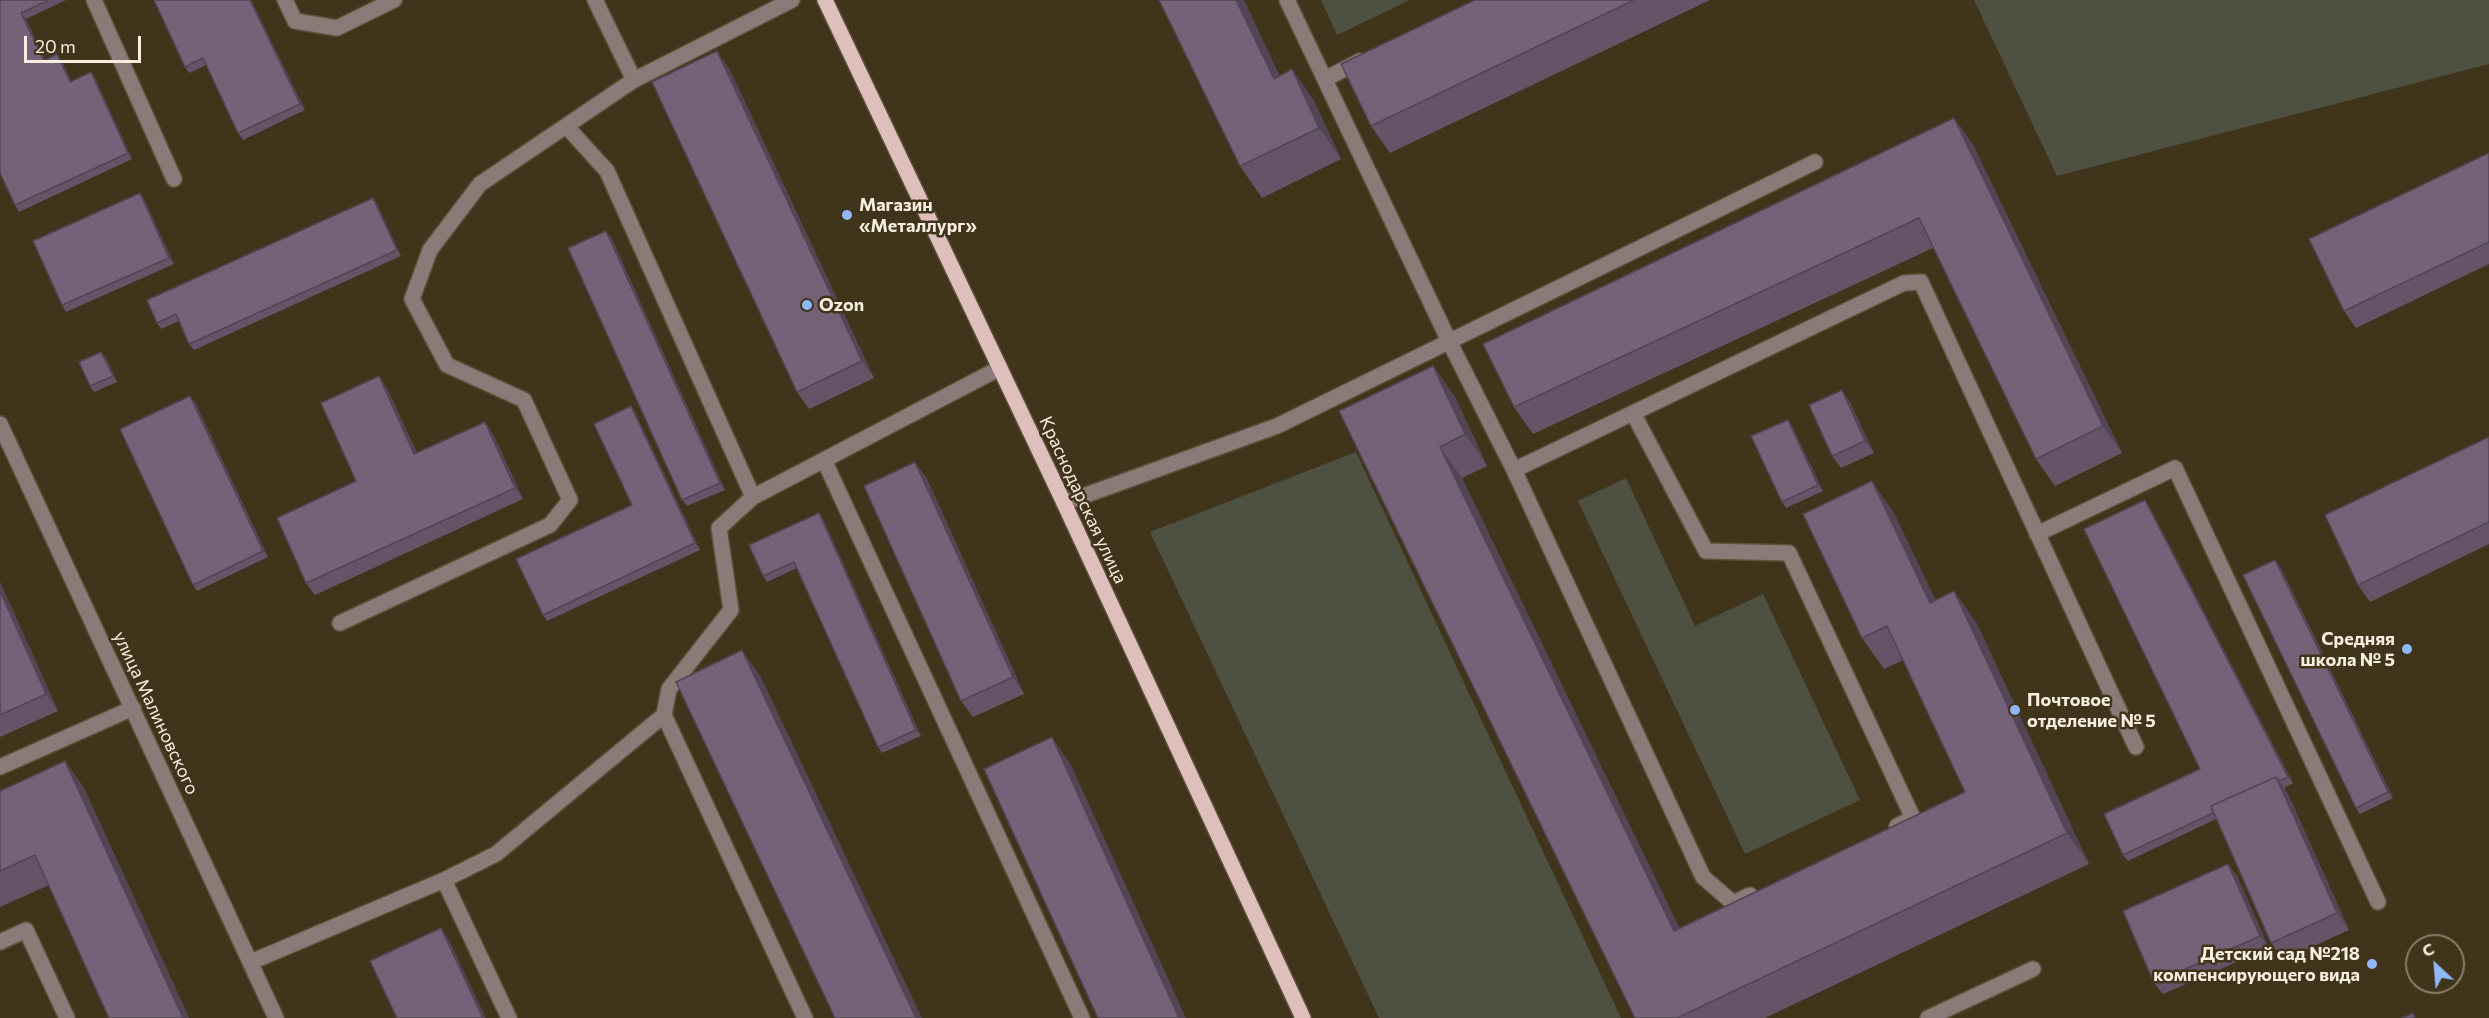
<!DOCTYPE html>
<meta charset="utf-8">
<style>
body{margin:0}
#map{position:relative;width:2489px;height:1018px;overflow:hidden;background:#40341b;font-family:Commissioner,sans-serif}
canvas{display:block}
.north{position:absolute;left:2405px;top:934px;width:60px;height:60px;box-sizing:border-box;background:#40341b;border:2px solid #897e69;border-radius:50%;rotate:334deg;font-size:16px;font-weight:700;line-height:24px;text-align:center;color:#f6eedf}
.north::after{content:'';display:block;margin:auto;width:21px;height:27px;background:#91b8fd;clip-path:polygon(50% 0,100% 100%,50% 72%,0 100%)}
.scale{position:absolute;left:24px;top:36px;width:117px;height:27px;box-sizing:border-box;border:3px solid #f6eedf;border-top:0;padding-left:8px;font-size:18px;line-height:21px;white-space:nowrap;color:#f6eedf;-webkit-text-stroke:4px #40341b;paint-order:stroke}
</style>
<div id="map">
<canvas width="2489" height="1018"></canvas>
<div class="north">С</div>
<div class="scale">20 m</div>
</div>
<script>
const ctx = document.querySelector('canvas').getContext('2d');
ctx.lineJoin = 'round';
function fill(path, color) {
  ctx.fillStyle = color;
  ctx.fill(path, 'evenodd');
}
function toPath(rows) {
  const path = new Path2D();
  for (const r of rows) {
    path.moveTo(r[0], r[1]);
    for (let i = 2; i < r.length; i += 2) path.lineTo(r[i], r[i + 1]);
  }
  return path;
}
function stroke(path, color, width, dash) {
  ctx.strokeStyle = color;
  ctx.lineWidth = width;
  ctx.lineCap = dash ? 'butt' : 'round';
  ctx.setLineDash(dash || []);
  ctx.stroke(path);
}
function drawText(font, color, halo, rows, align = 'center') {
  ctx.font = font + ' Commissioner,sans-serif';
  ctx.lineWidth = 5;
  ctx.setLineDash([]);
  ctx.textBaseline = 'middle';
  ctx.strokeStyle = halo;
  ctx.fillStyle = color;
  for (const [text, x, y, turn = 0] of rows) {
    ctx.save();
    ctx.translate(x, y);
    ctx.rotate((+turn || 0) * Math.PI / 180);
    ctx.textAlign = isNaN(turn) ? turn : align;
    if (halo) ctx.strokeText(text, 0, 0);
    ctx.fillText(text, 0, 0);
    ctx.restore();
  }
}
const green = toPath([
 [1321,0,1410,0,1337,35],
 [1974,0,2489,0,2489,64,2057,176],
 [1356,452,1621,1018,1379,1018,1150,532],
 [1626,478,1695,626,1763,594,1860,800,1745,854,1578,501]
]);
const minor = toPath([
 [94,0,174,179],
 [285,0,295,21,337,28,394,0],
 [595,0,634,80],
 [1287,0,1450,343,1514,470,1703,877,1733,903,1750,895],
 [1325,79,1360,61],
 [567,127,607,171,753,497],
 [1633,413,1706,551,1789,553,1913,818,1897,826],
 [0,424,276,1018],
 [824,460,1082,1018],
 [1514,470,1904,283,1921,282,2136,747],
 [1064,503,1277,426,1815,162],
 [2037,534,2175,468,2378,902],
 [340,623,550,525,570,500,524,400,447,365,412,299,430,250,480,184,634,80,792,0],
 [0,767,133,708],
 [444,880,509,1018],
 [0,942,26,930,67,1018],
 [251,962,444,880,496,854,664,715],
 [805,1018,664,715,669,689,731,610,719,528,753,497,1000,368],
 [1928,1018,2033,969]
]);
const major = toPath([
 [825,0,1064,503,1303,1018]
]);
const wall = toPath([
 [0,0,66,0,26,19,45,60,62,61,71,81,91,72,95,78,132,159,19,212,15,205],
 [251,0,305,110,243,140,238,133,206,65,189,73,185,67],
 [1159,0,1244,0,1279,76,1292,69,1314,101,1341,159,1262,198,1240,166],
 [1475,0,1710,0,1390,153,1371,126],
 [729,68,874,378,809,409,797,392],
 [1954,118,1973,145,2122,453,2055,486,2036,459,1933,248,1533,434,1514,407],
 [2489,153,2489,264,2356,328,2344,311],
 [140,193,144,199,174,264,66,312,62,305],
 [373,198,377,204,401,256,194,350,189,344,179,321,161,329,157,323],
 [611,237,725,490,687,506,682,500],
 [106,358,117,382,94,392,90,386],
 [1433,366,1455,397,1487,466,1462,478,1679,928,1965,792,1903,660,1884,669,1862,638,1894,513,1935,600,1976,622,2089,864,1765,1018,1635,1018,1339,411],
 [387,388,417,453,493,434,523,499,315,595,306,583,356,481],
 [195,402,268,557,197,591,193,585],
 [1850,402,1874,453,1841,468,1832,456],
 [631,406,635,412,700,550,547,621,543,615,632,505],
 [1792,426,1823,491,1786,508,1782,502],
 [2489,437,2489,544,2370,602,2358,585],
 [915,462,927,479,1024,694,973,717,961,701],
 [2145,500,2149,506,2293,783,2284,788,2288,794,2349,930,2283,960,2271,943,2216,819,2128,861,2123,855,2200,769],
 [823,519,921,736,882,753,878,747,797,568,767,582,763,576],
 [2280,566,2393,798,2360,814,2356,808],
 [0,582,58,711,0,737],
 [65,761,84,788,189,1018,109,1018,49,885,0,907,0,791],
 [2228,864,2237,876,2269,948,2163,994,2154,983]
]);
const shadedWall = toPath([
 [250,0,251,0,305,110,300,104],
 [1236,0,1244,0,1296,110,1274,79],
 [21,13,26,19,48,67,44,61],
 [717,51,729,68,874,378,862,361],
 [57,54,62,61,74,88,70,82],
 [1292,69,1314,101,1341,159,1319,128],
 [91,72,95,78,132,159,128,153],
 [1954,118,1973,145,2122,453,2103,426],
 [140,193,144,199,174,264,169,258],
 [373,198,377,204,401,256,397,250],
 [606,231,611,237,725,490,720,483],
 [101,352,106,358,117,382,113,376],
 [1433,366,1455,397,1487,466,1465,434],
 [379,376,387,388,423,466,414,454],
 [1842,390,1850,402,1874,453,1865,441],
 [190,396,195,402,268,557,263,551],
 [631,406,635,412,700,550,695,543],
 [1788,420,1792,426,1823,491,1818,485],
 [485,422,493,434,523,499,515,488],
 [1440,447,1462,478,1696,962,1674,931],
 [915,462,927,479,1024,694,1013,677],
 [1872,481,1894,513,1952,634,1930,603],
 [2145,500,2149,506,2293,783,2288,777],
 [819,513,823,519,921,736,916,730],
 [2275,560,2280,566,2393,798,2388,792],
 [0,582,58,711,46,694,0,591],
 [1954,591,1976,622,2089,864,2067,833],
 [742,650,761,677,922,1018,916,1018],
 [1052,737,1071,765,1186,1018,1179,1018],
 [65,761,84,788,189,1018,183,1018],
 [2276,777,2288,794,2349,930,2337,913],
 [2228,864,2237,876,2269,948,2260,936],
 [441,928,449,940,486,1018,483,1018]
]);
const building = toPath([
 [0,0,49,0,21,13,44,61,57,54,70,82,91,72,128,153,15,205,0,173,0,0],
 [154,0,250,0,300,104,238,133,203,58,185,67,154,0],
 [1159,0,1236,0,1274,79,1292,69,1319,128,1240,166,1159,0],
 [1475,0,1634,0,1371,126,1341,64,1475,0],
 [717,51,862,361,797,392,652,82,717,51],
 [1954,118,2103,426,2036,459,1919,218,1514,407,1483,344,1954,118],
 [2489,153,2489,242,2344,311,2309,239,2489,153],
 [140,193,169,258,62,305,33,241,140,193],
 [373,198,397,250,189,344,176,314,157,323,147,300,373,198],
 [606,231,720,483,682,500,568,248,606,231],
 [101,352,113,376,90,386,79,362,101,352],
 [1433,366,1465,434,1440,447,1674,931,1965,792,1887,626,1862,638,1803,514,1872,481,1930,603,1954,591,2067,833,1677,1018,1635,1018,1339,411,1433,366],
 [379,376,414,454,485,422,515,488,306,583,277,518,356,481,321,403,379,376],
 [1842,390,1865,441,1832,456,1809,405,1842,390],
 [190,396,263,551,193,585,120,429,190,396],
 [631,406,695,543,543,615,516,559,632,505,594,424,631,406],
 [1788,420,1818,485,1782,502,1751,436,1788,420],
 [2489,437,2489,522,2358,585,2325,515,2489,437],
 [915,462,1013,677,961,701,864,486,915,462],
 [2145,500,2288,777,2279,781,2276,777,2211,806,2213,813,2123,855,2104,814,2200,769,2084,529,2145,500],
 [819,513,916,730,878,747,794,562,763,576,749,545,819,513],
 [2275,560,2388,792,2356,808,2243,575,2275,560],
 [0,591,46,694,0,715,0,591],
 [742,650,916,1018,835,1018,676,682,742,650],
 [1052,737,1179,1018,1098,1018,984,769,1052,737],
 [65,761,183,1018,109,1018,35,855,0,871,0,791,65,761],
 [2276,777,2337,913,2271,943,2211,806,2276,777],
 [2228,864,2260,936,2154,983,2123,911,2228,864],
 [441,928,483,1018,397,1018,370,961,441,928],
 [2413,1013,2415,1018,2402,1018,2413,1013]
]);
const markers = [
 [847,215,6,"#91b8fd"],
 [807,305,6,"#91b8fd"],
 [2407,649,6,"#91b8fd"],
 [2015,710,6,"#91b8fd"],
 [2372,964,6,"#91b8fd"]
];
const poiNames = [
 ["Магазин",859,205],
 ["«Металлург»",859,226],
 ["Ozon",819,305],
 ["Средняя",2395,639,"right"],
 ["школа № 5",2395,660,"right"],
 ["Почтовое",2027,700],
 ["отделение № 5",2027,721],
 ["Детский сад №218",2360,954,"right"],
 ["компенсирующего вида",2360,975,"right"]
];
const streetNames = [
 ["Краснодарская улица",1083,500,65],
 ["улица Малиновского",156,713,65]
];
fill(green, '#4e5142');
stroke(minor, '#5d523a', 18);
stroke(major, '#5d523a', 18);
stroke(minor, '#8a7b79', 15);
stroke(major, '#debfbc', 15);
fill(wall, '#655467');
fill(shadedWall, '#524554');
fill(building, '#756278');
stroke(building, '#524554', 1.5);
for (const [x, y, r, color] of markers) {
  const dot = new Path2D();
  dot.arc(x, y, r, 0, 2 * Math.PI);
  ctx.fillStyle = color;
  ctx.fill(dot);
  stroke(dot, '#40341b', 2);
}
drawText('bold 18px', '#f6eedf', '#40341b', poiNames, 'left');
drawText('18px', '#f6eedf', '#40341b', streetNames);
</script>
